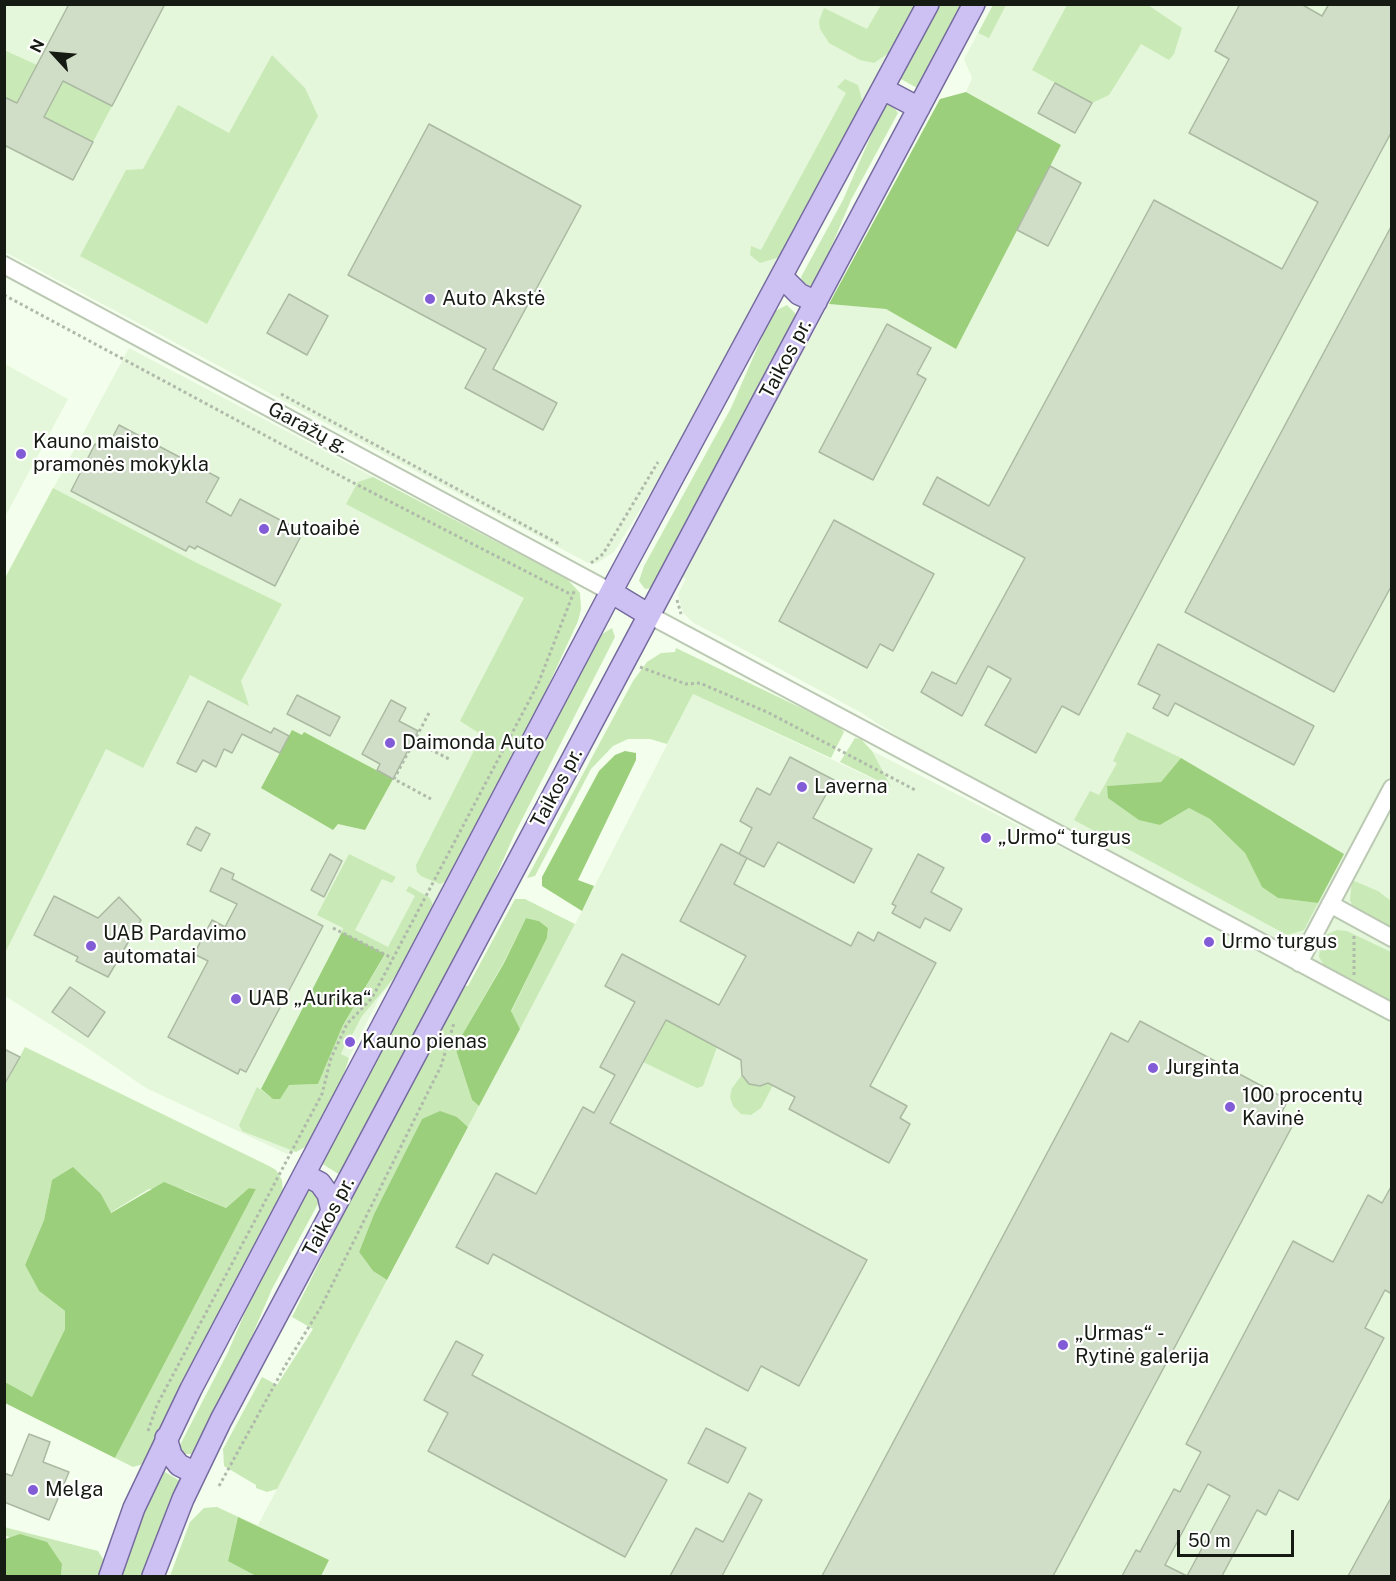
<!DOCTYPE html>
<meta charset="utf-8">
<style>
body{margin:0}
#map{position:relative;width:1396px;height:1581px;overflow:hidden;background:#f3ffec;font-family:"Public Sans",sans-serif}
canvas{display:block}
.frame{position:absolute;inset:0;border:6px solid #151a12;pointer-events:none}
.north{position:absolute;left:24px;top:24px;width:60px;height:60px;-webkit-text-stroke:4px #fff;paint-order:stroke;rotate:296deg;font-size:16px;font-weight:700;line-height:24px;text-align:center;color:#151a12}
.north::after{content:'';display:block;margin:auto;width:21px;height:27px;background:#151a12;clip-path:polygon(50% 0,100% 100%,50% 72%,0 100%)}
.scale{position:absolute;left:1177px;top:1530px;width:117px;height:27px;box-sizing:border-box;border:3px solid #151a12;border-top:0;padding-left:8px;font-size:18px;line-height:21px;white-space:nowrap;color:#151a12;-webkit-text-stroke:4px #fff;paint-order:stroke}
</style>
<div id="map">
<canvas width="1396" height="1581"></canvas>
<div class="frame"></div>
<div class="north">N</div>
<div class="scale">50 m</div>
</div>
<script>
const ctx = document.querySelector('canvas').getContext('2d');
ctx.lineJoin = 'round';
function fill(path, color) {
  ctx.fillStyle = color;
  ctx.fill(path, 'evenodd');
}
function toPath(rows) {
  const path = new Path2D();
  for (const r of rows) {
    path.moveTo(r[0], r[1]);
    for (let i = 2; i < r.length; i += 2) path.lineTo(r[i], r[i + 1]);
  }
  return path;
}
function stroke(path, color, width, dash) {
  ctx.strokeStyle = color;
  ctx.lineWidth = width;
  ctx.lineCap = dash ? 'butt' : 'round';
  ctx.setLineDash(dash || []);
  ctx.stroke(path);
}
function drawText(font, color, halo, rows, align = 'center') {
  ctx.font = font + ' "Public Sans",sans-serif';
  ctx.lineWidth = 4.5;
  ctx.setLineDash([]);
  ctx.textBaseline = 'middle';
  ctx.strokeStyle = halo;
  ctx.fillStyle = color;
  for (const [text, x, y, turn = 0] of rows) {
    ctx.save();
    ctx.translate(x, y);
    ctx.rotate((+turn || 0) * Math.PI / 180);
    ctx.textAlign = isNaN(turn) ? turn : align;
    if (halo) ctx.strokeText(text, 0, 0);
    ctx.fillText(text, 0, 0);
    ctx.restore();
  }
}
const built = toPath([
 [4,5,916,5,690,429,614,552,597,563,588,563,5,252],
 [993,5,1391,5,1391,1005,911,745,860,712,694,623,683,613,678,594,686,579,681,576,829,304,886,309,956,348,1061,145,966,92,972,78,964,59],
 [129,348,567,579,580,593,581,609,578,621,518,751,395,979,379,998,349,1058,339,1089,304,1148,287,1154,146,1088,89,1049,5,996,5,578],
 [5,364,68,399,5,517],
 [693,694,890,787,872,751,1141,888,1391,1020,1391,1576,170,1576,190,1522,204,1508,217,1507,258,1525,571,932]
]);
const green = toPath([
 [881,5,916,5,890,52,874,63,860,60,829,43,820,29,819,21,824,8,867,29],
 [938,5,964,5,919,89,899,78],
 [993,5,1006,5,989,38,978,33],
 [1067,5,1148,5,1182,28,1174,54,1169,60,1141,44,1109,95,1092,103,1032,70],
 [4,50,37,65,17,103,5,97],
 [272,55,305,88,318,116,207,324,80,256,126,170,143,169,178,105,229,133],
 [845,79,858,85,862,100,860,114,780,257,760,263,750,255,751,246,761,250,846,93,837,87],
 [63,81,112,106,93,142,44,117],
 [888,104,892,104,898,113,851,200,822,269,816,283,810,286,802,282,801,277,843,200,883,108],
 [787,305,795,313,795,320,653,588,645,589,639,581,644,566,731,408,773,312],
 [373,477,567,579,580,593,581,609,578,621,518,751,452,878,440,884,421,876,417,872,416,865,482,735,460,721,524,598,346,504,358,482],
 [53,488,197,563,282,604,241,681,249,706,190,675,143,768,106,749,5,953,5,578],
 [612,628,615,637,515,833,483,906,340,1175,321,1163,602,634],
 [676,648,839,726,844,732,831,758,693,694,667,744,650,739,628,739,613,746,591,769,535,876,527,878,633,681,647,662,661,653,675,652],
 [1127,732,1181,758,1161,782,1107,786,1109,798,1160,825,1189,808,1210,819,1245,853,1262,887,1278,898,1318,903,1304,930,1287,935,1074,820,1090,791,1099,795,1117,763,1113,761],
 [855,738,861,739,872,751,891,787,840,762],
 [349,854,396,877,392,883,382,879,355,930,388,947,415,896,406,891,409,886,430,898,435,910,407,962,362,1016,352,1035,349,1034,341,1054,349,1058,339,1089,310,1144,296,1152,242,1131,239,1125,257,1087,273,1099,289,1085,318,1084,343,1025,385,955,342,932,343,928,317,915],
 [1352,880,1378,891,1391,901,1391,928,1353,907,1350,900],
 [515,899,525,899,575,924,520,1029,511,1012,547,938,548,928,539,921,526,918,504,962,455,1047,472,1100,479,1106,468,1127,457,1117,422,1119,374,1214,359,1252,373,1271,387,1280,277,1489,267,1492,256,1488,256,1485,224,1466,223,1449,262,1377,277,1385,313,1329,292,1317,360,1181,462,986,468,986],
 [1337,930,1347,931,1391,952,1391,1001,1324,965,1319,957,1320,945,1325,935],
 [666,1020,717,1047,703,1086,697,1088,643,1062],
 [25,1047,269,1166,276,1170,282,1180,283,1194,143,1464,133,1467,115,1458,256,1189,249,1188,226,1208,185,1190,149,1189,110,1213,101,1194,52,1180,44,1220,25,1265,39,1291,65,1311,65,1329,32,1398,5,1382,5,1085],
 [742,1075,749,1084,760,1086,768,1083,773,1085,761,1108,751,1115,741,1114,733,1106,730,1097,732,1088],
 [311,1190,316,1191,320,1196,319,1202,272,1289,240,1364,194,1454,184,1454,180,1445,228,1352,258,1282,304,1194],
 [160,1469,180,1481,145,1576,119,1576],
 [217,1507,238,1517,228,1560,256,1576,170,1576,190,1522,204,1508],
 [4,1527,98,1551,105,1562,100,1576,61,1576,62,1564,7,1536,5,1539]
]);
const forest = toPath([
 [966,92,1061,145,956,349,886,309,829,304,940,99],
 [292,730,302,735,304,732,393,779,365,830,338,824,333,830,261,788],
 [625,751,636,753,636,760,578,880,594,886,582,911,542,886,542,877,599,771,615,755],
 [1181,758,1344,854,1318,903,1278,898,1262,887,1245,853,1210,819,1189,808,1160,825,1139,820,1108,798,1107,786,1161,782],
 [526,918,539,921,548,928,547,938,511,1011,520,1029,479,1106,472,1100,455,1047,504,963],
 [342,932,385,954,343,1025,318,1084,289,1085,280,1099,273,1099,261,1089],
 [440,1111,457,1117,468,1127,387,1280,373,1271,359,1252,374,1214,422,1119],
 [73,1167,101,1194,111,1213,164,1182,226,1208,249,1188,256,1189,115,1458,5,1403,5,1382,32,1397,65,1329,65,1311,39,1291,25,1265,44,1220,52,1180],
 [238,1517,329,1560,321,1576,256,1576,228,1561],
 [20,1534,47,1542,62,1564,61,1576,5,1576,5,1539]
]);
const building = toPath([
 [69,4,165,4,112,106,63,81,44,117,93,142,73,180,4,145,4,97,17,103,69,4],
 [1240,4,1301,4,1322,16,1329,4,1392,4,1392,131,1079,715,1062,706,1036,753,985,725,1011,679,988,666,962,716,921,692,932,672,956,684,1025,558,923,504,937,477,989,506,1154,200,1282,269,1318,202,1189,133,1229,59,1215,51,1240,4],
 [1055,83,1092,103,1075,133,1038,113,1055,83],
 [429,124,581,206,493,369,557,403,543,430,465,388,486,349,348,275,429,124],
 [1050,166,1081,183,1048,246,1017,230,1050,166],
 [1392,225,1392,585,1334,692,1185,612,1392,225],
 [289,294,328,316,307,355,267,333,289,294],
 [887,324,931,348,917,374,926,379,873,480,819,452,887,324],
 [119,425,219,478,206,502,231,516,240,499,303,532,275,586,197,546,195,549,189,546,186,551,71,491,95,444,106,450,119,425],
 [834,520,934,574,893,651,880,644,867,668,779,621,834,520],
 [1158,644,1314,726,1294,765,1175,703,1168,716,1153,708,1160,695,1138,684,1158,644],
 [297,695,340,717,330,736,287,714,297,695],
 [391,700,406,708,399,721,418,731,393,779,377,770,380,764,362,754,391,700],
 [208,701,271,733,274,728,289,736,280,753,242,734,232,753,224,749,216,767,203,760,196,772,177,763,208,701],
 [790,757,834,780,813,818,872,849,854,883,778,842,764,867,739,854,752,828,740,821,757,788,770,795,790,757],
 [196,827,210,834,201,851,187,844,196,827],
 [721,844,747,858,734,884,851,946,858,932,874,941,878,932,936,963,870,1086,907,1106,900,1118,910,1124,889,1163,789,1109,795,1097,768,1083,760,1086,749,1084,742,1075,741,1060,666,1020,610,1123,867,1260,799,1386,761,1366,748,1391,493,1254,488,1264,456,1247,496,1173,536,1194,583,1107,594,1113,615,1075,600,1067,635,1002,605,986,622,954,719,1005,746,956,680,921,721,844],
 [330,854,342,861,324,897,311,890,330,854],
 [918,854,944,868,931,892,962,909,950,931,925,918,920,928,892,913,896,906,892,904,918,854],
 [221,868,234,874,232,879,323,926,246,1072,240,1069,238,1074,168,1037,208,961,194,954,212,920,225,927,237,904,210,891,221,868],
 [54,896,98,918,119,897,141,920,108,977,76,961,78,957,34,935,54,896],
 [70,987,105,1012,88,1037,52,1012,70,987],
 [1140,1021,1288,1100,1281,1114,1295,1121,1053,1576,822,1576,1111,1033,1128,1042,1140,1021],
 [4,1049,20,1057,4,1085,4,1049],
 [1392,1185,1392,1294,1385,1290,1365,1328,1384,1338,1298,1500,1279,1490,1266,1515,1257,1510,1222,1576,1122,1576,1136,1550,1140,1552,1174,1489,1180,1492,1201,1452,1186,1444,1293,1241,1333,1262,1368,1195,1382,1203,1392,1185],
 [1208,1484,1230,1496,1187,1576,1165,1565,1208,1484],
 [456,1341,483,1355,472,1375,667,1480,625,1557,428,1451,448,1413,424,1400,456,1341],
 [706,1428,746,1448,728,1483,688,1463,706,1428],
 [29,1434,50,1442,43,1462,69,1472,49,1520,4,1502,4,1473,12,1476,29,1434],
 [749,1493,762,1500,722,1576,670,1576,696,1528,723,1542,749,1493],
 [1392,1496,1392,1576,1348,1576,1392,1496]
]);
const path = toPath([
 [4,295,348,480,572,595],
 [281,394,561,545],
 [591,563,603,554,658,462],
 [677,600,681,614],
 [640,667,686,684,700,683,769,713,917,791],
 [429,713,394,779,431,799],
 [414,741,451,760],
 [333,928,394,959],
 [1354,975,1354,934],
 [148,1431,157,1405,322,1094,331,1058,347,1024,372,998,538,684,575,589],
 [219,1486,285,1366,321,1307,441,1066,454,1023]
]);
const minor = toPath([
 [4,265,611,592],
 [649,615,1392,1012],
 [1330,904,1392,938],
 [1299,963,1392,788]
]);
const major = toPath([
 [883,89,919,108],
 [782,277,799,294,816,302],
 [611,592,649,615],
 [305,1175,320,1183,328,1194,332,1211],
 [166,1438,171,1455,179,1465,195,1473],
 [110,1576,134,1508,191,1389,611,592,928,4],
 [153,1576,183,1499,221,1420,974,4]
]);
const markers = [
 [430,299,6,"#825cd6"],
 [21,454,6,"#825cd6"],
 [264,529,6,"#825cd6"],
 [390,743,6,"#825cd6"],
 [802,787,6,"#825cd6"],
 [986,838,6,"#825cd6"],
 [1209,942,6,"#825cd6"],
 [91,946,6,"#825cd6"],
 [236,999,6,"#825cd6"],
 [350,1042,6,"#825cd6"],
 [1153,1068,6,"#825cd6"],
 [1230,1107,6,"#825cd6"],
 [1063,1345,6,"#825cd6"],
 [33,1490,6,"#825cd6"]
];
const poiNames = [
 ["Auto Akstė",442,299],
 ["Kauno maisto",33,442],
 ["pramonės mokykla",33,465],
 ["Autoaibė",276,529],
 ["Daimonda Auto",402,743],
 ["Laverna",814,787],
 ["„Urmo“ turgus",998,838],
 ["UAB Pardavimo",103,934],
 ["automatai",103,957],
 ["Urmo turgus",1221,942],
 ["UAB „Aurika“",248,999],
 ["Kauno pienas",362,1042],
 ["Jurginta",1165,1068],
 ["100 procentų",1242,1096],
 ["Kavinė",1242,1119],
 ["„Urmas“ -",1075,1334],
 ["Rytinė galerija",1075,1357],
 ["Melga",45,1490]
];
const streetNames = [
 ["Taikos pr.",786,359,-62],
 ["Garažų g.",308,428,28],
 ["Taikos pr.",557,788,-62],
 ["Taikos pr.",329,1217,-62]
];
fill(built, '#e4f7da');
fill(green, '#c9eab7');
fill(forest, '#9ccf7c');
fill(building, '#d0dec8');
stroke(building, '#abb9a3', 1.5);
stroke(minor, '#bbc9b3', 20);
stroke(major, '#766b9e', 24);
stroke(path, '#b0baab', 3, [3, 3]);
stroke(minor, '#fff', 16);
stroke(major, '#cdc0f2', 21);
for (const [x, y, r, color] of markers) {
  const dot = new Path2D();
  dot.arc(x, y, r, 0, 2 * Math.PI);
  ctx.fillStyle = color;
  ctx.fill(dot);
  stroke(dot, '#fff', 2);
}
drawText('20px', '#151a12', '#fff', poiNames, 'left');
drawText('20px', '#151a12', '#fff', streetNames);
</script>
